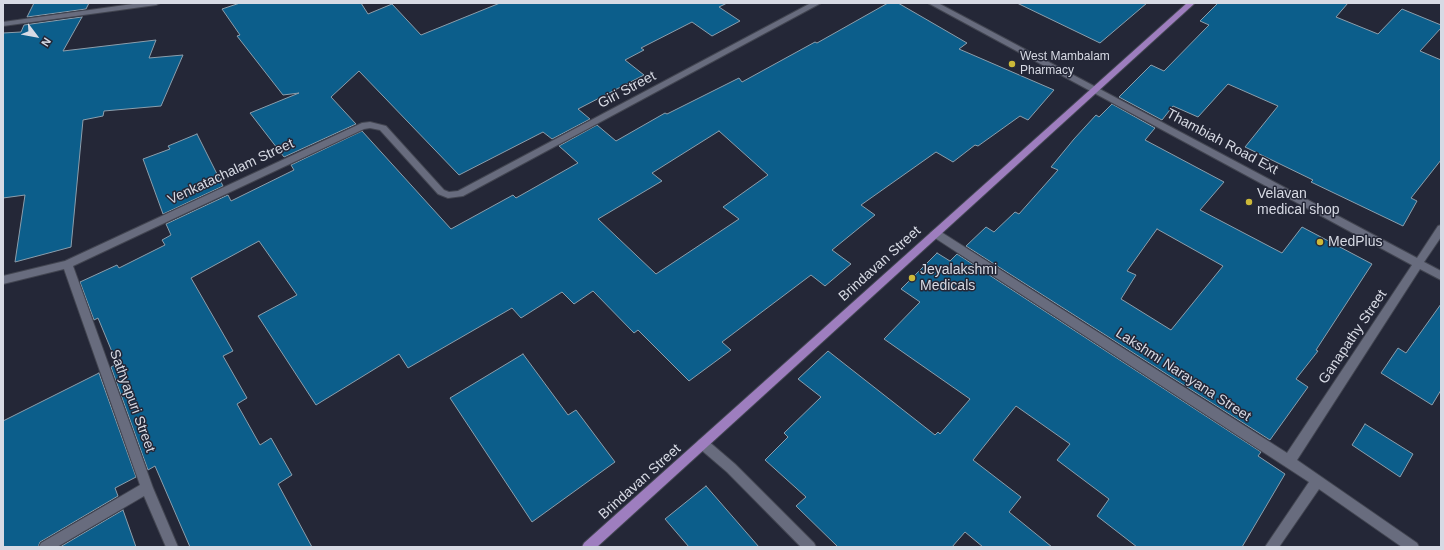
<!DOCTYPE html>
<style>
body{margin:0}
#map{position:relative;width:1444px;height:550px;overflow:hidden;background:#242737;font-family:Helvetica,sans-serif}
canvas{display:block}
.frame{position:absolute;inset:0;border:4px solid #d7dae4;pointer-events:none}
.north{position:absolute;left:16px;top:16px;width:40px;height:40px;-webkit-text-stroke:3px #242737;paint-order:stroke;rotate:122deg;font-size:11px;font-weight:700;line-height:16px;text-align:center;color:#d7dae4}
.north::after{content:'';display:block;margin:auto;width:14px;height:18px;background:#d7dae4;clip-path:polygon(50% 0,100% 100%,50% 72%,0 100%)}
</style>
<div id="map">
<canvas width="1444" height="550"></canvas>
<div class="frame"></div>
<div class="north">N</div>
</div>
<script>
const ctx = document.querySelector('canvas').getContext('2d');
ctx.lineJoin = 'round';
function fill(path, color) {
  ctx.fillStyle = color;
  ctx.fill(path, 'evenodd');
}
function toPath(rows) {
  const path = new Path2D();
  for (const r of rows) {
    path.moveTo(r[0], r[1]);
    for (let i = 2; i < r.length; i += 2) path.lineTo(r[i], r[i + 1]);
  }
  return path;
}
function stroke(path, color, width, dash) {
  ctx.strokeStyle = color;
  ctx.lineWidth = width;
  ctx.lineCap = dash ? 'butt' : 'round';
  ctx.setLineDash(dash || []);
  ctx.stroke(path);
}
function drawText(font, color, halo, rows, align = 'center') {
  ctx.font = font + ' Helvetica,sans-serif';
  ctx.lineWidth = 3;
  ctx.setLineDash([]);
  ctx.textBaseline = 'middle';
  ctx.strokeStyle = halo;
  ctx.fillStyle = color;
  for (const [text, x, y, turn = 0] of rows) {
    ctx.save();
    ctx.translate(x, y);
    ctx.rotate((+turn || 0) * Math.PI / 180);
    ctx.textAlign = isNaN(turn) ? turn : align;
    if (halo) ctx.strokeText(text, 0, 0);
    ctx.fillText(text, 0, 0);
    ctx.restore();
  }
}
const building = toPath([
 [34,3,89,3,86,9,27,17,34,3],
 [240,3,361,3,368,14,392,4,421,35,500,3,727,3,719,7,740,21,712,36,692,22,641,48,644,50,625,60,644,75,578,109,590,119,552,139,543,132,459,175,359,71,331,97,356,124,284,157,250,113,299,93,283,95,237,36,240,35,222,9,240,3],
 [888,3,898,3,967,43,959,49,1054,90,1028,120,1020,116,978,146,975,145,953,162,936,152,861,205,875,215,832,250,851,264,825,286,811,275,722,342,731,350,689,381,638,330,634,333,593,291,574,304,562,292,521,318,512,308,408,368,399,354,316,405,258,316,297,295,259,241,191,278,233,351,223,356,247,398,237,404,260,445,271,438,292,475,278,484,312,547,190,547,155,466,148,470,111,367,117,364,115,359,98,318,94,320,80,282,117,265,119,268,165,245,162,240,171,235,166,224,228,195,231,201,294,170,291,165,362,131,451,229,513,195,516,198,578,163,559,146,597,125,616,141,665,113,667,114,739,78,742,82,815,42,817,43,888,3],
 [719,131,768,175,723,207,739,219,656,274,598,219,662,181,652,173,719,131],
 [1017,3,1147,3,1100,43,1017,3],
 [1218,3,1348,3,1336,17,1378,34,1402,9,1441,25,1441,28,1420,51,1441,60,1441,160,1411,198,1417,201,1403,226,1311,182,1313,180,1245,147,1278,106,1228,84,1198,117,1173,106,1162,120,1119,97,1151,65,1164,71,1209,25,1200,21,1218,3],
 [82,17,63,51,156,40,149,58,183,55,161,106,104,111,103,116,83,120,71,247,15,262,25,195,3,198,3,33,21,32,24,25,82,17],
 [1112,104,1155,128,1145,140,1224,182,1200,210,1282,253,1302,227,1372,264,1316,350,1318,351,1296,379,1308,387,1270,440,966,246,986,227,994,232,1015,212,1019,214,1058,170,1051,167,1074,139,1096,115,1099,117,1112,104],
 [1157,229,1223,266,1171,330,1121,299,1136,275,1127,271,1157,229],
 [197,134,223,186,163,214,143,159,170,149,168,146,197,134],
 [937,253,950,261,957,254,1261,452,1258,456,1285,474,1242,547,1137,547,1097,516,1109,499,1057,460,1070,444,1016,406,973,460,1021,497,1009,512,1052,547,983,547,965,532,952,547,838,547,796,506,806,497,765,460,788,437,784,433,821,397,798,379,828,351,935,435,938,432,940,434,970,399,884,339,920,302,901,289,937,253],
 [1441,304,1441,390,1432,405,1381,373,1398,348,1406,353,1441,304],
 [523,354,568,415,576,410,615,462,532,522,450,398,523,354],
 [99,373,136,477,115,488,118,496,40,542,38,547,3,547,3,421,99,373],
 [1365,424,1413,454,1400,477,1352,445,1365,424],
 [706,486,759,547,689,547,665,519,706,486],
 [123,510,136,547,60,547,123,510]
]);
const minor = toPath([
 [140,3,160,3,156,5,3,26,3,22,140,3],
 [811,3,821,3,463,196,448,198,438,194,380,130,370,128,364,129,73,266,153,488,178,547,166,547,144,496,57,547,39,547,41,543,140,485,64,269,3,284,3,276,65,261,362,123,370,122,386,126,444,190,449,192,458,191,811,3],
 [928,3,938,3,1417,258,1438,226,1441,225,1441,237,1424,262,1441,271,1441,280,1420,269,1297,460,1417,543,1419,547,1402,547,1319,489,1279,547,1265,547,1309,482,932,236,930,233,935,229,938,230,1287,453,1412,265,928,3],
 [703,439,707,440,735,464,814,543,816,547,801,547,727,472,699,448,697,444,699,440,703,439]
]);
const major = toPath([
 [1187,3,1195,3,597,547,582,547,584,543,1187,3]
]);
const markers = [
 [1012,64,4,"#ccb939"],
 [1249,202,4,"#ccb939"],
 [1320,242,4,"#ccb939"],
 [912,278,4,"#ccb939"]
];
const farPoinames = [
 ["West Mambalam",1020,57],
 ["Pharmacy",1020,71]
];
const streetNames = [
 ["Giri Street",627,90,-28],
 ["Thambiah Road Ext",1222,142,28],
 ["Venkatachalam Street",231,172,-25],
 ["Brindavan Street",880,264,-42],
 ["Ganapathy Street",1353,337,-56],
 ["Lakshmi Narayana Street",1183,375,33],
 ["Sathyapuri Street",132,401,70],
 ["Brindavan Street",640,482,-42]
];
const poiNames = [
 ["Velavan",1257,194],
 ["medical shop",1257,210],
 ["MedPlus",1328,242],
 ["Jeyalakshmi",920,270],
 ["Medicals",920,286]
];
fill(building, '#0c5e8b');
stroke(building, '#8c9eac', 1);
stroke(minor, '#424551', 2);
stroke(major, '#424551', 2);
fill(minor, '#686c7e');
fill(major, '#9e7ebf');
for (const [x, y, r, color] of markers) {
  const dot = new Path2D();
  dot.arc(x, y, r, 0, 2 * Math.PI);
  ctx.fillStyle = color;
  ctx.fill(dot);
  stroke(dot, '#242737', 1.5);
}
drawText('12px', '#d7dae4', '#242737', farPoinames, 'left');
drawText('14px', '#d7dae4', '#242737', streetNames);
drawText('14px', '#d7dae4', '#242737', poiNames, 'left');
</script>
